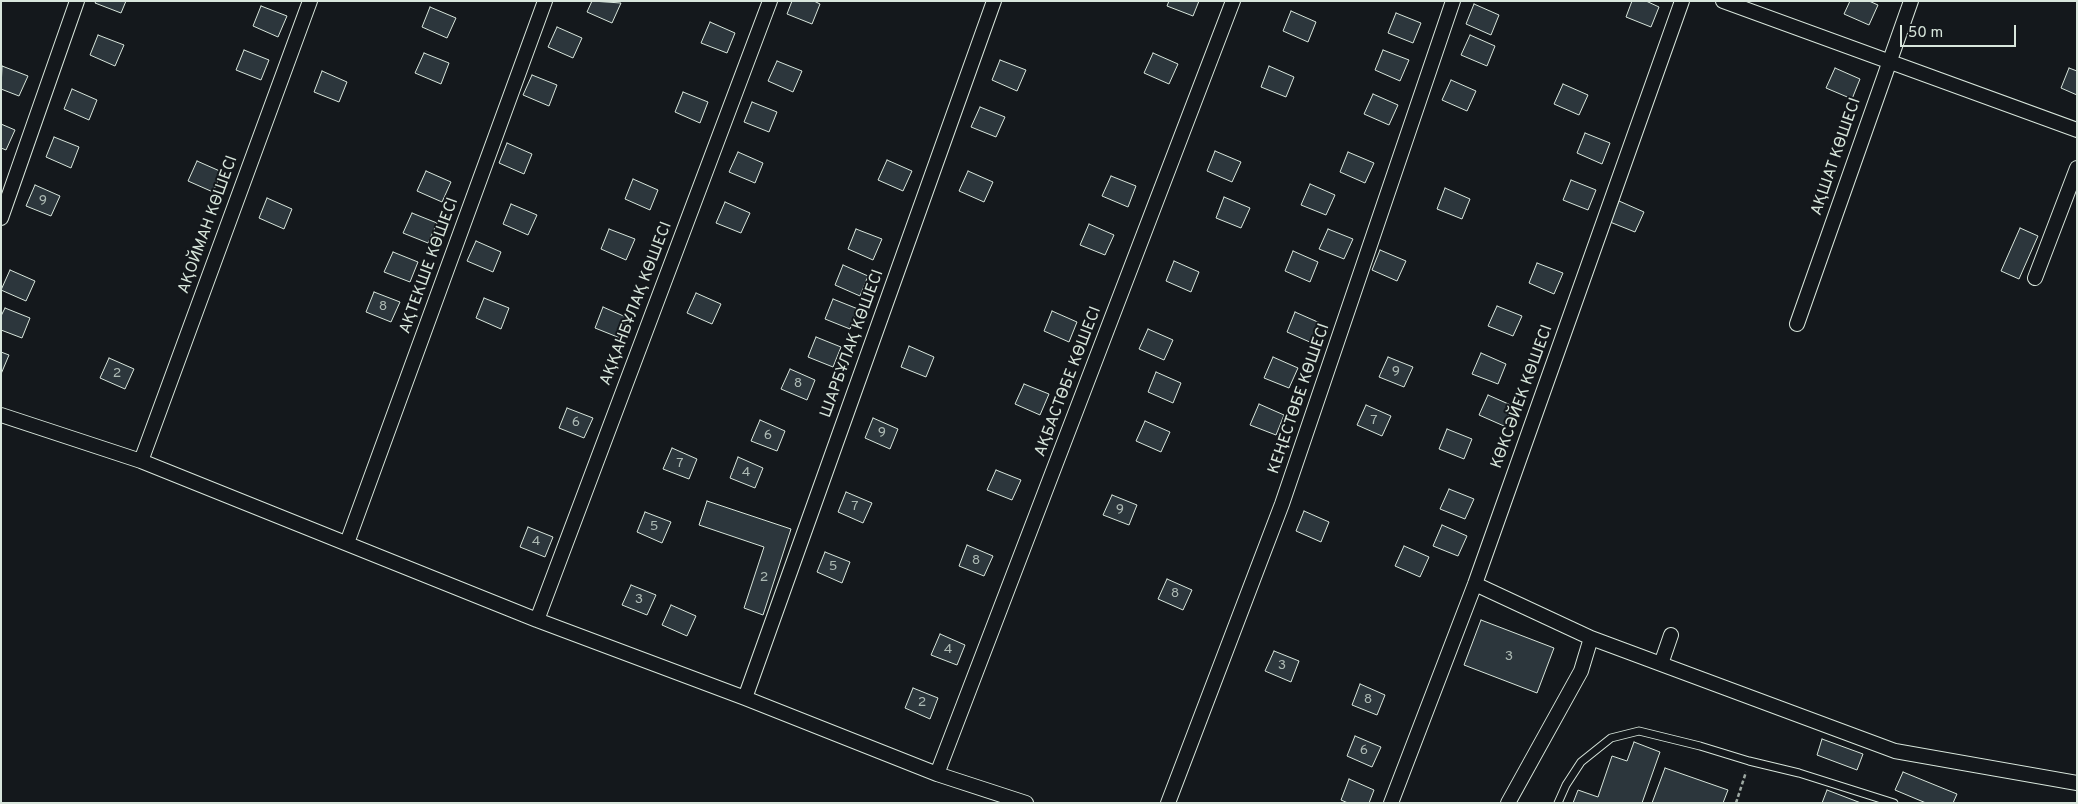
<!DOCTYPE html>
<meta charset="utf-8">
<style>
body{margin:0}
#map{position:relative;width:2078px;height:804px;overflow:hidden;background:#14181c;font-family:Overpass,sans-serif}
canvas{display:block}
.frame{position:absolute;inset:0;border:2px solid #d8e6dc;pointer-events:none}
.scale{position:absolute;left:1900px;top:25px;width:116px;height:22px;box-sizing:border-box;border:2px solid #d8e6dc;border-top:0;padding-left:6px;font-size:15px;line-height:18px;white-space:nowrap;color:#d8e6dc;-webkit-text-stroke:4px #14181c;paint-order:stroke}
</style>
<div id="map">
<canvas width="2078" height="804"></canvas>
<div class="frame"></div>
<div class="scale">50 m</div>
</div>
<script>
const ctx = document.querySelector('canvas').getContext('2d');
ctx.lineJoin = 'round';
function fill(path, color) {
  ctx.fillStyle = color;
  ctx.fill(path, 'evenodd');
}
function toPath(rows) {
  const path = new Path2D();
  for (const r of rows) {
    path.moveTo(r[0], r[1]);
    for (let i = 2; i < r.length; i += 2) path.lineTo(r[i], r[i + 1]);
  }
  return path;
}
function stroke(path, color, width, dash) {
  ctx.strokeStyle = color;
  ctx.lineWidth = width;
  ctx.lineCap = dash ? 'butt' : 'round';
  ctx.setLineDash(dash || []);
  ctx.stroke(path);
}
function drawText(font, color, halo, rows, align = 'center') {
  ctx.font = font + ' Overpass,sans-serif';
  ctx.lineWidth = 4;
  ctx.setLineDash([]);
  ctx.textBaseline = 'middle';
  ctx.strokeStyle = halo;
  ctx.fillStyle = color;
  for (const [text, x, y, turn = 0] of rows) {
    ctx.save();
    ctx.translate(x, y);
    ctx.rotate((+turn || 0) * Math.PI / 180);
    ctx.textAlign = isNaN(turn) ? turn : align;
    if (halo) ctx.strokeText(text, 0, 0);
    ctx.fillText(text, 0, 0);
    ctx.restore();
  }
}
const building = toPath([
 [96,1,126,1,121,13,95,3,96,1],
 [592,1,621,3,612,23,587,12,592,1],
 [792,1,814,1,820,4,812,24,787,14,792,1],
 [1169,1,1199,1,1193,16,1167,6,1169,1],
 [1632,1,1646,1,1659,7,1651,27,1626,17,1632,1],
 [1850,1,1869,1,1878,5,1869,25,1844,14,1850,1],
 [1474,4,1499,15,1491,35,1466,24,1474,4],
 [261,6,287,16,278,37,253,26,261,6],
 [430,7,456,18,447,38,422,27,430,7],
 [1291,11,1316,22,1308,42,1283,31,1291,11],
 [1396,13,1421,23,1413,43,1388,33,1396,13],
 [710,22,735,33,727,53,701,43,710,22],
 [557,27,582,38,573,58,548,47,557,27],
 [98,35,124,45,115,66,90,55,98,35],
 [1470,35,1495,46,1487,66,1461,55,1470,35],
 [244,50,269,60,261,80,236,70,244,50],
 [1383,50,1409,60,1400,81,1375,70,1383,50],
 [424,53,449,63,441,84,415,73,424,53],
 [1153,53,1178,64,1169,84,1144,73,1153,53],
 [1000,60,1026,70,1017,91,992,80,1000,60],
 [777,61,802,71,793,92,768,81,777,61],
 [2,66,28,76,19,96,1,89,2,66],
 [1269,66,1294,77,1286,97,1261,87,1269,66],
 [1835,68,1860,79,1852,99,1826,88,1835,68],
 [2069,68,2077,71,2077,95,2061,88,2069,68],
 [322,71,347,82,339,102,314,92,322,71],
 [532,75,557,85,549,106,523,95,532,75],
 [1451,80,1476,91,1467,111,1442,100,1451,80],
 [1563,84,1588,95,1579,115,1554,104,1563,84],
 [72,89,97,100,89,120,64,109,72,89],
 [683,92,708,102,700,123,675,112,683,92],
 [1373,94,1398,105,1389,125,1364,114,1373,94],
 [752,102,777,112,769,132,744,122,752,102],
 [980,107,1005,117,996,137,971,127,980,107],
 [1,124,15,130,6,150,1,148,1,124],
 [1585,133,1610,143,1602,164,1577,153,1585,133],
 [54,137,79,147,71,168,46,157,54,137],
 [507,143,532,154,524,174,499,163,507,143],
 [1215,151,1241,162,1232,182,1207,171,1215,151],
 [738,152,763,163,755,183,729,172,738,152],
 [1348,152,1374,163,1365,183,1340,172,1348,152],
 [887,160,912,171,903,191,878,180,887,160],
 [197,161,222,172,213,192,188,181,197,161],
 [426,171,451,182,442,202,417,191,426,171],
 [968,171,993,182,984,202,959,191,968,171],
 [1111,176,1136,186,1128,207,1102,196,1111,176],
 [633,179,658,190,650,210,625,199,633,179],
 [1571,180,1596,190,1588,210,1563,200,1571,180],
 [1310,184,1335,195,1326,215,1301,205,1310,184],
 [35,185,60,196,51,216,26,206,35,185],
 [1445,188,1470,199,1462,219,1437,209,1445,188],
 [1224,197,1250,208,1241,228,1216,218,1224,197],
 [267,198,292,209,284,229,259,218,267,198],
 [1619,201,1644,212,1635,232,1610,222,1619,201],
 [725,202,750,213,741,233,716,223,725,202],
 [511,204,537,215,528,235,503,224,511,204],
 [412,213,437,223,428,243,403,233,412,213],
 [1089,224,1114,235,1105,255,1080,245,1089,224],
 [2020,228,2038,236,2019,279,2001,271,2020,228],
 [609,229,635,239,626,260,601,249,609,229],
 [856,229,882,239,873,260,848,249,856,229],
 [1328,229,1353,239,1344,259,1319,249,1328,229],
 [476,241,501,252,493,272,467,261,476,241],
 [1380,250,1406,261,1397,281,1372,270,1380,250],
 [1293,251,1318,262,1310,282,1285,271,1293,251],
 [393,252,418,262,410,282,384,272,393,252],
 [1174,261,1199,272,1191,292,1166,281,1174,261],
 [1537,263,1563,273,1554,294,1529,283,1537,263],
 [843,265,868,276,860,296,835,285,843,265],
 [10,270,35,281,26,301,1,290,10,270],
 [374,292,400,302,391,322,366,312,374,292],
 [696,293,721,304,712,324,687,313,696,293],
 [484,298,509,308,501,329,476,318,484,298],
 [833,299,858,309,850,329,825,319,833,299],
 [1497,306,1522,316,1513,336,1488,326,1497,306],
 [603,307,628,318,620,338,595,328,603,307],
 [5,308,30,318,22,338,1,330,1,316,5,308],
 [1052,311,1077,322,1069,342,1044,331,1052,311],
 [1295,312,1320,323,1312,343,1287,332,1295,312],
 [1148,329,1173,340,1164,360,1139,349,1148,329],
 [816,337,841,347,833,367,808,357,816,337],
 [909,346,934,357,926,377,901,367,909,346],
 [1,352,9,355,1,374,1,352],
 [1481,353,1506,364,1498,384,1472,374,1481,353],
 [1273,357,1298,368,1289,388,1264,378,1273,357],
 [1388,357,1413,367,1404,387,1379,377,1388,357],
 [109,358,134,369,125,389,100,378,109,358],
 [790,369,815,380,807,400,781,389,790,369],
 [1156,372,1181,383,1173,403,1148,392,1156,372],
 [1024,384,1049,394,1040,415,1015,404,1024,384],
 [1488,395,1513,406,1504,426,1479,415,1488,395],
 [1259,404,1284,415,1276,435,1250,425,1259,404],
 [1366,405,1391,416,1382,436,1357,425,1366,405],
 [567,408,593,418,584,438,559,428,567,408],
 [873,418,898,429,890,449,865,438,873,418],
 [760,420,785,431,777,451,751,441,760,420],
 [1145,421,1170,432,1161,452,1136,441,1145,421],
 [1447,429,1472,439,1464,459,1439,449,1447,429],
 [672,448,697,459,689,479,663,469,672,448],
 [738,457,763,468,755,488,730,478,738,457],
 [996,470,1021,480,1012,500,987,490,996,470],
 [1449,489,1474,499,1465,519,1440,509,1449,489],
 [846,492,872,503,863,523,838,512,846,492],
 [1112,495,1137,505,1129,525,1103,515,1112,495],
 [707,501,791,529,763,615,744,608,764,547,699,525,707,501],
 [1304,511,1329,522,1321,542,1296,531,1304,511],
 [645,512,671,522,662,543,637,532,645,512],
 [1442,525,1467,536,1458,556,1433,546,1442,525],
 [528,527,553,537,545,557,520,547,528,527],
 [967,545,993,556,984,576,959,566,967,545],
 [1404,546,1429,557,1420,577,1395,566,1404,546],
 [825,552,850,562,842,583,817,572,825,552],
 [1167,579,1192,590,1183,610,1158,599,1167,579],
 [631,585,656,595,647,615,622,605,631,585],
 [671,605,696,616,687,636,662,625,671,605],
 [1481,620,1554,648,1537,693,1464,665,1481,620],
 [940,634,965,645,957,665,931,655,940,634],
 [1274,651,1299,661,1291,682,1265,671,1274,651],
 [1360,684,1385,695,1377,715,1352,705,1360,684],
 [913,688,938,698,930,719,905,708,913,688],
 [1355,736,1381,747,1372,767,1347,756,1355,736],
 [1822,739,1863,754,1857,770,1817,755,1822,739],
 [1634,742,1660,752,1642,803,1573,803,1578,790,1598,797,1612,756,1627,761,1634,742],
 [1665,768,1728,790,1723,803,1652,803,1665,768],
 [1903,772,1957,794,1953,803,1926,803,1895,790,1903,772],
 [1349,779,1374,790,1369,803,1348,803,1341,800,1349,779],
 [1827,790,1861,803,1822,803,1827,790]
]);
const path = toPath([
 [1736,803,1746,772]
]);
const lane = toPath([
 [1558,803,1566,785,1581,762,1611,738,1639,731,1700,746,1749,761,1799,773,1894,803]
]);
const street = toPath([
 [1723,1,2077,130],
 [1,218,77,1],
 [2035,278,2077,168],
 [1797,324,1911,1],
 [1,415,141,461,537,620,745,698,937,774,1026,803],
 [141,461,310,1],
 [347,543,545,1],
 [1475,584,1591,638,1895,751,2077,783],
 [537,620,770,1],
 [1661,664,1671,635],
 [745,698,994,1],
 [937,774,1233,1],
 [1168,803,1282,504,1453,1],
 [1391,803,1475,584,1682,1],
 [1508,803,1581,671,1591,638]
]);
const numberNames = [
 ["9",43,201],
 ["8",383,307],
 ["9",1396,372],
 ["2",117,374],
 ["8",798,384],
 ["7",1374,421],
 ["6",576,423],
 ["9",882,433],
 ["6",768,436],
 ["7",680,464],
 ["4",746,473],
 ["7",855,507],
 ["9",1120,510],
 ["5",654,527],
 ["4",536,542],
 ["8",976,561],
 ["5",833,567],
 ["2",764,578],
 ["8",1175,594],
 ["3",639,600],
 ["4",948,650],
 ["3",1509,657],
 ["3",1282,666],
 ["8",1368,700],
 ["2",922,703],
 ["6",1364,751]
];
const streetNames = [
 ["АҚШАТ КӨШЕСІ",1837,157,-71],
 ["АҚОЙМАН КӨШЕСІ",209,225,-70],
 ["АҚТЕКШЕ КӨШЕСІ",430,266,-70],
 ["АҚҚАНБҰЛАҚ КӨШЕСІ",637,304,-69],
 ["ШАРБҰЛАҚ КӨШЕСІ",853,344,-70],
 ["АҚБАСТӨБЕ КӨШЕСІ",1069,382,-69],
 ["КӨКСӘЙЕК КӨШЕСІ",1523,397,-70],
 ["КЕҢЕСТӨБЕ КӨШЕСІ",1300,399,-71]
];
fill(building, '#2c363c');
stroke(building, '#d8e6dc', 1);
stroke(lane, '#d8e6dc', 9);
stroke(street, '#d8e6dc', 16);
stroke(path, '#9da8a2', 2.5, [4, 2.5]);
stroke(lane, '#14181c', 7);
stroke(street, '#14181c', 14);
drawText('14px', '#adbab4', null, numberNames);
drawText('16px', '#d8e6dc', '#14181c', streetNames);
</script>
